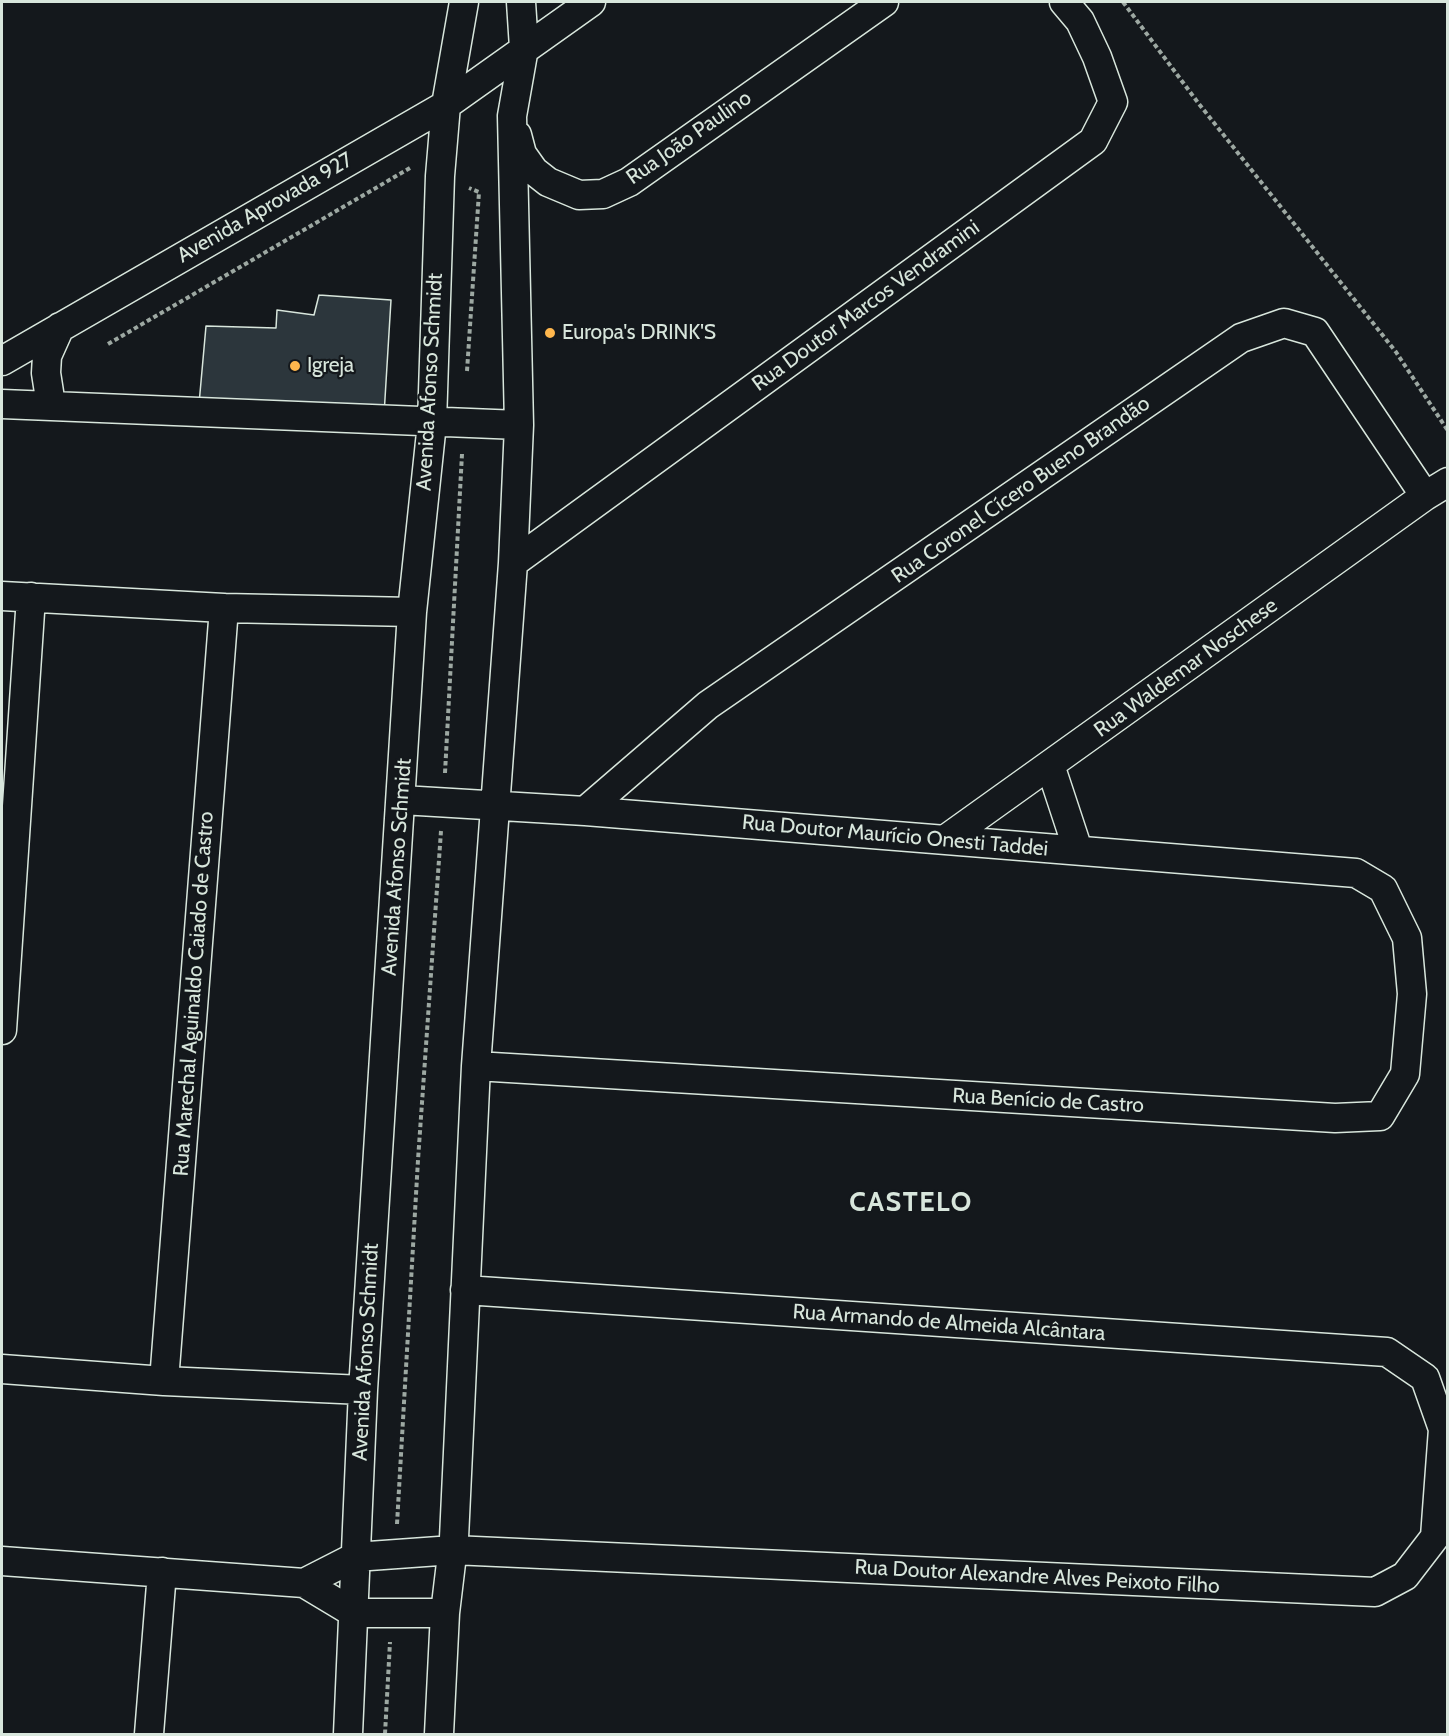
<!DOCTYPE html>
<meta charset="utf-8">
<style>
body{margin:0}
#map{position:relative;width:1449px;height:1736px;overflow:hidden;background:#14181c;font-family:Cabin,sans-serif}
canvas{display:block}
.frame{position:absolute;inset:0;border:3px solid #d8e6dc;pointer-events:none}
</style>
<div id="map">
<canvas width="1449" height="1736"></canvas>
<div class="frame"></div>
</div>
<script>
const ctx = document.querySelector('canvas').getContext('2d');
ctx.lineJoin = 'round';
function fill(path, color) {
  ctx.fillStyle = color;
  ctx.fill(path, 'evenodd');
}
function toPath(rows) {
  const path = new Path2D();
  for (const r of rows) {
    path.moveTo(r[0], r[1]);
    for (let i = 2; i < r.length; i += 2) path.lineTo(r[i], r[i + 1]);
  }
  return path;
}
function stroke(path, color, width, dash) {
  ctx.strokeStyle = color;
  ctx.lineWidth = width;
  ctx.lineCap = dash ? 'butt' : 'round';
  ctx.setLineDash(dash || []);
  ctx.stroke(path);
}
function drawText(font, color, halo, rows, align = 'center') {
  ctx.font = font + ' Cabin,sans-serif';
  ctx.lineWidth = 4.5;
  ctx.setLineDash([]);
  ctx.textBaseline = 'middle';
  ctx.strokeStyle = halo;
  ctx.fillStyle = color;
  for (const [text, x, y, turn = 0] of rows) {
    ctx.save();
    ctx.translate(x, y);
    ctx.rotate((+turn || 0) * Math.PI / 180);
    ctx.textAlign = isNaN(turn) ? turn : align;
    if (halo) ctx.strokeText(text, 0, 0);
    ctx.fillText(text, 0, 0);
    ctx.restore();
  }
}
const building = toPath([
 [319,295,391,300,384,415,199,404,206,326,276,328,277,310,314,315,319,295]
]);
const path = toPath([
 [1123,2,1199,104,1396,352,1448,431],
 [108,344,410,168],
 [467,371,479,192,469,188],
 [445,773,462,454],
 [397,1524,418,1160,441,831],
 [385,1734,390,1642]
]);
const street = toPath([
 [517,135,522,154,534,171,548,182,579,195,603,194,629,182,884,2],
 [2,361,446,105,591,2],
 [2,404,519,425],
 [51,405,46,373,47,356,60,327],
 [513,563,1093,141,1113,102,1097,57,1080,21,1064,2],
 [2,596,224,608,412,612],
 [1050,765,1078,850],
 [402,800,585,811,1356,873,1383,889,1407,938,1412,994,1405,1074,1380,1116,1335,1118,476,1066],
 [585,811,708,705,1241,338,1284,323,1315,332,1425,496],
 [946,839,1425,496,1448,482],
 [2,1030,31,597],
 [2,1369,164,1381,363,1390],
 [164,1381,224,608],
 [2,1561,304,1583,354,1613,445,1613],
 [304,1583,355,1557,453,1550,1375,1592,1405,1576,1435,1537,1443,1429,1425,1378,1387,1352,465,1290],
 [149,1734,162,1572],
 [348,1734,363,1390,412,612,432,423,440,176,446,105,464,2],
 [439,1734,445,1613,454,1538,476,1066,513,563,519,425,512,116,524,48,521,2]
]);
const markers = [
 [550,333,6,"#ffb74d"],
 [295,366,6,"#ffb74d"]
];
const streetNames = [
 ["Rua João Paulino",689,138,-35],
 ["Avenida Aprovada 927",265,208,-30],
 ["Rua Doutor Marcos Vendramini",866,306,-36],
 ["Avenida Afonso Schmidt",430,382,-87],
 ["Rua Coronel Cícero Bueno Brandão",1021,490,-35],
 ["Rua Waldemar Noschese",1186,668,-36],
 ["Rua Doutor Maurício Onesti Taddei",895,836,5],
 ["Avenida Afonso Schmidt",397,867,-86],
 ["Rua Marechal Aguinaldo Caiado de Castro",194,994,-86],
 ["Rua Benício de Castro",1048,1101,3],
 ["Rua Armando de Almeida Alcântara",949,1323,4],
 ["Avenida Afonso Schmidt",366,1352,-87],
 ["Rua Doutor Alexandre Alves Peixoto Filho",1037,1577,3]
];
const poiNames = [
 ["Europa's DRINK'S",562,333],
 ["Igreja",307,366]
];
const districtNames = [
 ["CASTELO",911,1203]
];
fill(building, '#2c363c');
stroke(building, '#d8e6dc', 1.5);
stroke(street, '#d8e6dc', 31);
stroke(path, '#9da8a2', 4, [4.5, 3]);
stroke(street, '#14181c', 28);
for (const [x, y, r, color] of markers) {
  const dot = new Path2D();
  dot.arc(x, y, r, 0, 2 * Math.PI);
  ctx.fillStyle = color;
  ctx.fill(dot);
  stroke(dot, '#14181c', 2);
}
drawText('21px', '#d8e6dc', '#14181c', streetNames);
drawText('21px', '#d8e6dc', '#14181c', poiNames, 'left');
ctx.letterSpacing = '1.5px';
drawText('bold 27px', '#d8e6dc', '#14181c', districtNames);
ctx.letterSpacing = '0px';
</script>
